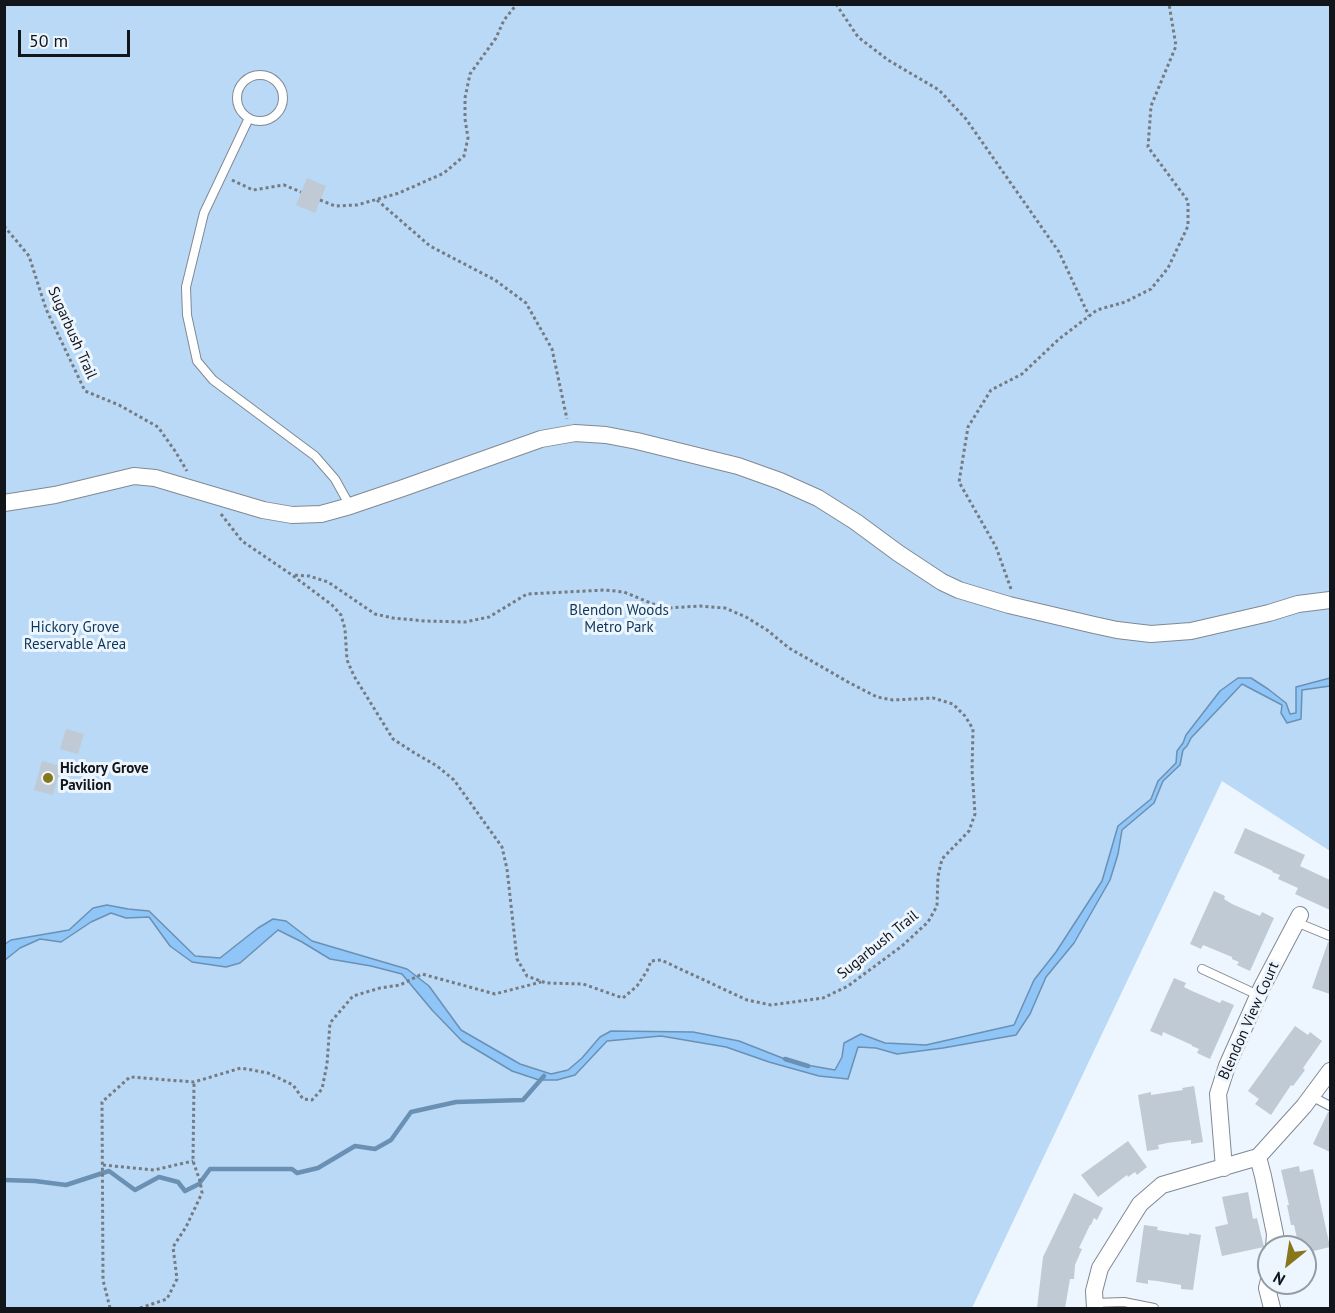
<!DOCTYPE html>
<style>
body{margin:0}
#map{position:relative;width:1335px;height:1313px;overflow:hidden;background:#edf6ff;font-family:"PT Sans",sans-serif}
canvas{display:block}
.frame{position:absolute;inset:0;border:6px solid #121519;pointer-events:none}
.north{position:absolute;left:1257px;top:1235px;width:60px;height:60px;box-sizing:border-box;background:#edf6ff;border:2px solid #959ca3;border-radius:50%;rotate:210deg;font-size:16px;font-weight:700;line-height:24px;text-align:center;color:#121519}
.north::after{content:'';display:block;margin:auto;width:21px;height:27px;background:#88761a;clip-path:polygon(50% 0,100% 100%,50% 72%,0 100%)}
.scale{position:absolute;left:18px;top:30px;width:112px;height:27px;box-sizing:border-box;border:3px solid #121519;border-top:0;padding-left:8px;font-size:18px;line-height:21px;white-space:nowrap;color:#121519;-webkit-text-stroke:4px #edf6ff;paint-order:stroke}
</style>
<div id="map">
<canvas width="1335" height="1313"></canvas>
<div class="frame"></div>
<div class="north">N</div>
<div class="scale">50 m</div>
</div>
<script>
const ctx = document.querySelector('canvas').getContext('2d');
ctx.lineJoin = 'round';
function fill(path, color) {
  ctx.fillStyle = color;
  ctx.fill(path, 'evenodd');
}
function toPath(rows) {
  const path = new Path2D();
  for (const r of rows) {
    if (r.length === 3) {
      path.moveTo(r[0] + r[2], r[1]);
      path.arc(r[0], r[1], r[2], 0, 2 * Math.PI);
      continue;
    }
    path.moveTo(r[0], r[1]);
    for (let i = 2; i < r.length; i += 2) path.lineTo(r[i], r[i + 1]);
  }
  return path;
}
function stroke(path, color, width, dash) {
  ctx.strokeStyle = color;
  ctx.lineWidth = width;
  ctx.lineCap = dash ? 'butt' : 'round';
  ctx.setLineDash(dash || []);
  ctx.stroke(path);
}
function drawText(font, color, halo, rows, align = 'center') {
  ctx.font = font + ' "PT Sans",sans-serif';
  ctx.lineWidth = 6;
  ctx.setLineDash([]);
  ctx.textBaseline = 'middle';
  ctx.strokeStyle = halo;
  ctx.fillStyle = color;
  for (const [text, x, y, turn = 0] of rows) {
    ctx.save();
    ctx.translate(x, y);
    ctx.rotate((+turn || 0) * Math.PI / 180);
    ctx.textAlign = isNaN(turn) ? turn : align;
    if (halo) ctx.strokeText(text, 0, 0);
    ctx.fillText(text, 0, 0);
    ctx.restore();
  }
}
const green = toPath([
 [5,5,1330,5,1330,851,1222,781,972,1308,5,1308]
]);
const water = toPath([
 [1238,678,1251,678,1268,689,1286,703,1290,714,1296,713,1296,687,1330,678,1330,686,1302,690,1301,719,1287,723,1281,713,1282,705,1242,684,1191,738,1187,746,1183,750,1180,765,1163,781,1154,803,1122,830,1118,854,1110,880,1074,943,1046,977,1030,1014,1016,1035,943,1048,897,1054,876,1048,858,1047,848,1079,819,1076,769,1062,726,1047,661,1036,607,1041,575,1075,557,1080,539,1080,512,1071,462,1041,432,1010,402,974,371,966,330,959,302,942,278,930,240,963,226,967,192,962,170,946,149,917,126,918,111,913,91,922,61,942,40,939,20,948,5,960,5,944,11,940,69,930,93,908,107,905,128,909,149,911,195,956,220,958,258,928,273,919,286,921,312,941,407,969,429,986,461,1030,520,1064,551,1074,568,1070,582,1058,600,1037,611,1031,693,1032,739,1041,795,1063,835,1070,842,1057,844,1043,861,1034,885,1043,926,1045,1014,1025,1034,980,1056,952,1102,881,1118,826,1151,799,1158,781,1176,763,1177,751,1183,743,1186,735,1220,691,1238,678]
]);
const stream = toPath([
 [785,1059,808,1066],
 [4,1180,35,1181,66,1185,109,1171,135,1190,159,1177,178,1182,185,1191,199,1184,210,1169,292,1169,297,1173,318,1168,355,1146,375,1149,391,1140,411,1112,456,1102,523,1100,544,1076]
]);
const building = toPath([
 [307,178,326,186,315,213,296,205],
 [66,729,84,734,78,754,60,749],
 [42,761,61,766,53,795,34,790],
 [1245,828,1305,855,1300,866,1330,880,1330,910,1295,894,1298,888,1278,879,1280,875,1272,872,1273,871,1234,853],
 [1214,891,1225,896,1224,899,1232,904,1260,916,1262,912,1274,918,1250,971,1237,965,1239,962,1232,959,1232,957,1203,945,1201,949,1190,944],
 [1328,942,1330,942,1330,994,1312,988],
 [1174,978,1186,983,1184,987,1192,991,1220,1003,1222,1000,1234,1005,1210,1059,1197,1053,1199,1049,1192,1046,1192,1045,1163,1032,1162,1036,1150,1031],
 [1295,1026,1308,1035,1310,1032,1322,1041,1303,1068,1305,1070,1293,1086,1291,1085,1271,1115,1255,1104,1259,1099,1248,1091],
 [1194,1086,1203,1142,1191,1144,1191,1140,1167,1143,1158,1145,1159,1149,1147,1151,1138,1095,1151,1092,1151,1095,1183,1090,1182,1088],
 [1328,1112,1330,1112,1330,1152,1313,1144],
 [1128,1141,1147,1167,1137,1175,1135,1172,1128,1177,1127,1175,1098,1197,1081,1175],
 [1299,1166,1300,1172,1313,1169,1330,1247,1305,1253,1305,1247,1299,1247,1294,1225,1291,1225,1287,1205,1289,1205,1281,1170],
 [1248,1192,1253,1219,1257,1218,1264,1247,1222,1256,1215,1227,1228,1224,1222,1197],
 [1074,1193,1103,1208,1097,1220,1094,1218,1091,1225,1090,1225,1079,1248,1082,1249,1075,1265,1074,1279,1070,1279,1065,1308,1037,1308,1043,1257],
 [1144,1225,1158,1227,1157,1230,1189,1235,1189,1233,1201,1235,1193,1290,1181,1289,1181,1285,1157,1281,1148,1280,1148,1284,1136,1282]
]);
const path = toPath([
 [836,4,858,37,888,60,939,90,966,119,1059,252,1089,316],
 [232,180,253,190,284,185,301,192],
 [320,200,335,206,357,205,399,193,444,173,464,156,468,138,465,119,465,98,470,74,496,38,504,20,517,4],
 [377,200,430,246,495,280,526,303,552,349,567,419],
 [4,226,29,256,46,309,85,391,119,405,158,427,175,451,187,471],
 [221,514,242,541,292,575,332,605,341,615,345,629,347,660,354,676,393,739,413,752,437,766,454,780,502,847,507,869,517,959,527,976,546,983,583,984,623,998,637,986,647,971,651,961,661,960,747,1000,771,1005,823,998,848,986,902,946,928,922,937,906,938,876,942,859,969,831,975,814,972,770,973,729,965,716,953,704,933,698,893,700,877,697,848,682,789,648,767,630,746,617,725,608,700,606,668,608,653,604,624,592,605,590,527,594,489,617,465,622,425,621,393,618,375,614,328,582,309,576,292,575],
 [1011,589,996,547,959,482,968,427,991,390,1022,374,1059,339,1097,310,1125,302,1151,289,1168,268,1188,226,1188,201,1148,147,1151,106,1176,46,1169,4],
 [103,1165,154,1170,193,1161],
 [110,1308,103,1280,102,1102,130,1077,194,1082,241,1068,268,1073,293,1085,303,1099,312,1100,322,1089,327,1064,330,1023,353,996,380,988,400,985,422,974,495,994,541,982],
 [140,1308,167,1299,177,1279,173,1247,186,1227,202,1193,200,1181,193,1161,194,1082]
]);
const service = toPath([
 [260,98,23],
 [249,118,204,213,186,287,187,315,197,361,213,380,315,456,335,479,350,506],
 [1296,922,1330,936],
 [1202,969,1258,995],
 [1311,1096,1330,1106],
 [1094,1303,1124,1302,1154,1308]
]);
const minor = toPath([
 [4,503,55,495,134,476,155,478,263,510,292,515,321,514,350,506,403,488,541,439,575,433,606,435,637,441,738,466,780,481,818,498,856,522,898,553,942,582,959,590,1009,605,1094,625,1117,630,1151,634,1191,631,1269,613,1298,604,1330,600],
 [1258,1157,1263,1176,1275,1234,1274,1247],
 [1224,1168,1218,1094,1227,1066,1262,987,1300,915],
 [1269,1280,1267,1288,1272,1308],
 [1095,1308,1094,1291,1100,1268,1140,1204,1162,1185,1258,1157,1304,1106,1330,1071]
]);
const markers = [
 [48,778,6,"#88761a"]
];
const streetNames = [
 ["Sugarbush Trail",72,333,66],
 ["Sugarbush Trail",878,945,-39],
 ["Blendon View Court",1249,1021,-66]
];
const parkNames = [
 ["Blendon Woods",619,611],
 ["Metro Park",619,628],
 ["Hickory Grove",75,628],
 ["Reservable Area",75,645]
];
const poiNames = [
 ["Hickory Grove",60,769],
 ["Pavilion",60,786]
];
fill(green, '#b9d9f6');
fill(water, '#8fc5f7');
stroke(water, '#6a90b4', 1.5);
stroke(stream, '#6a90b4', 4.5);
fill(building, '#bfcad4');
stroke(service, '#808993', 10);
stroke(minor, '#808993', 18);
stroke(path, '#767b82', 3, [3, 3]);
stroke(service, '#fff', 8);
stroke(minor, '#fff', 16);
for (const [x, y, r, color] of markers) {
  const dot = new Path2D();
  dot.arc(x, y, r, 0, 2 * Math.PI);
  ctx.fillStyle = color;
  ctx.fill(dot);
  stroke(dot, '#edf6ff', 2);
}
drawText('15px', '#121519', '#edf6ff', streetNames);
drawText('15px', '#0d3656', '#edf6ff', parkNames);
drawText('bold 15px', '#121519', '#edf6ff', poiNames, 'left');
</script>
